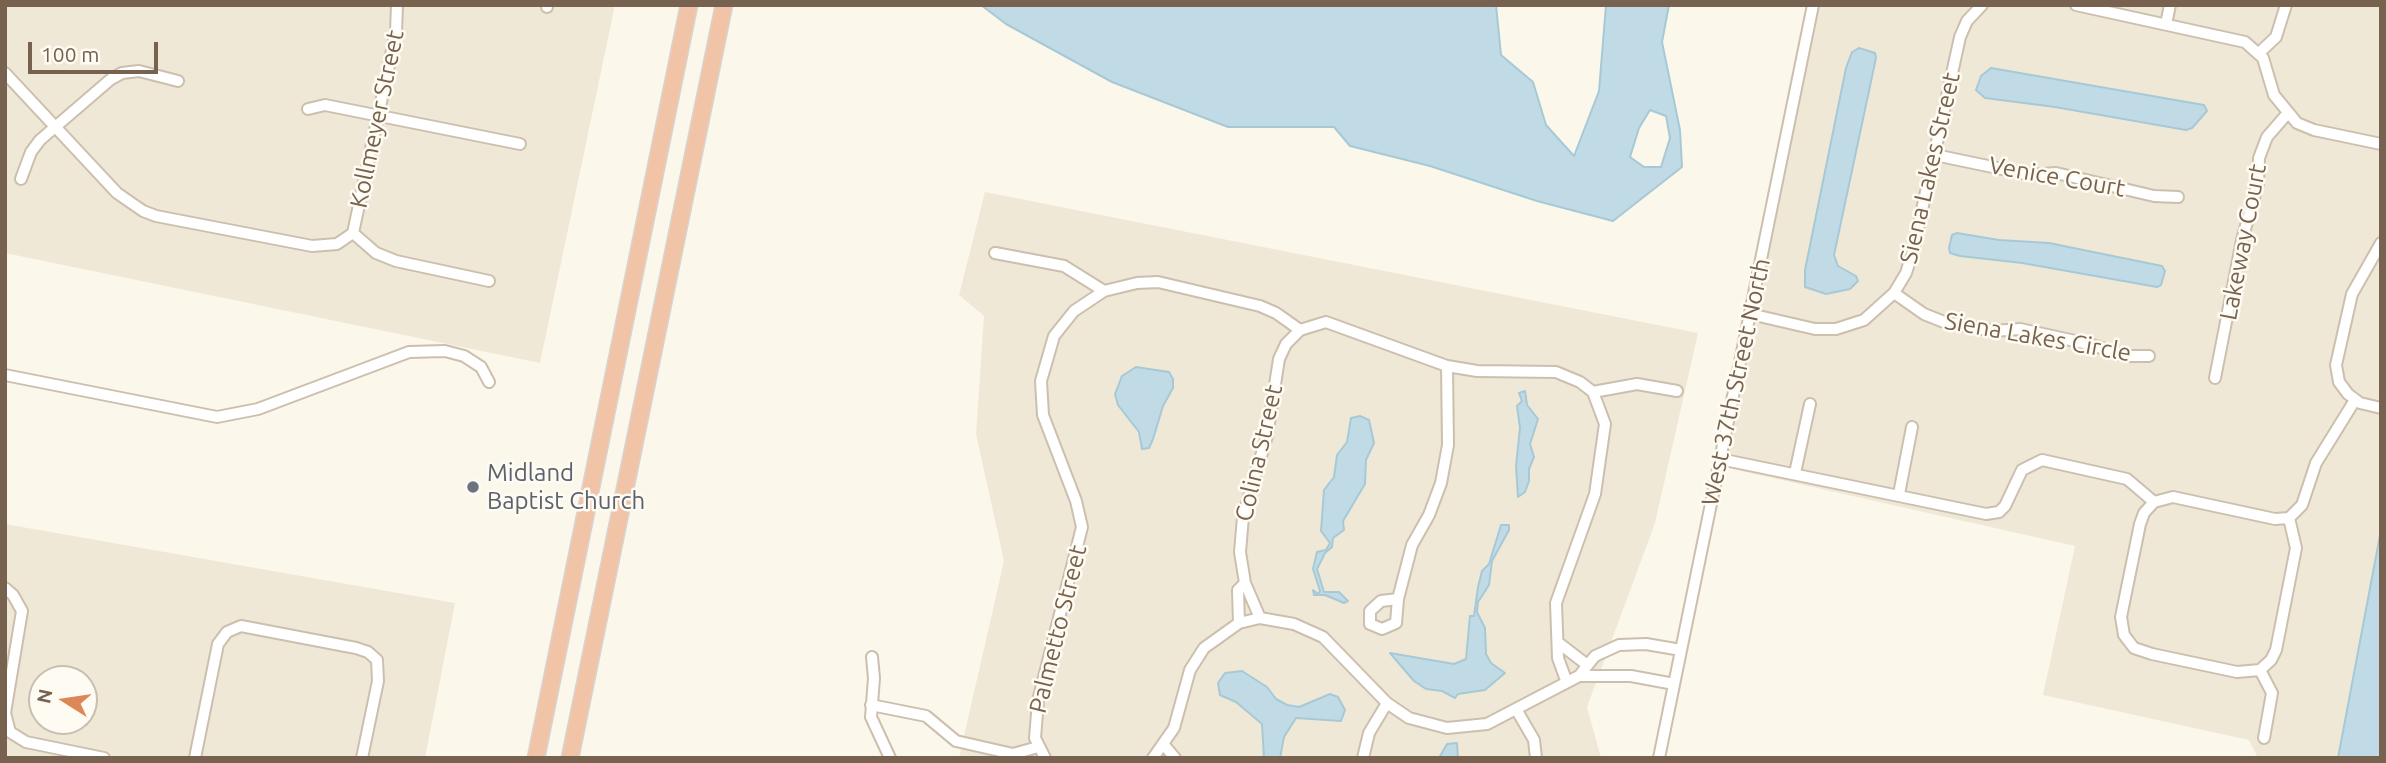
<!DOCTYPE html>
<style>
body{margin:0}
#map{position:relative;width:2386px;height:763px;overflow:hidden;background:#fcf7eb;font-family:Ubuntu,sans-serif}
canvas{display:block}
.frame{position:absolute;inset:0;border:7px solid #76624f;pointer-events:none}
.north{position:absolute;left:28px;top:665px;width:70px;height:70px;box-sizing:border-box;background:#fefbf2;border:2px solid #c8beb1;border-radius:50%;rotate:282deg;font-size:19px;font-weight:700;line-height:28px;text-align:center;color:#76624f}
.north::after{content:'';display:block;margin:auto;width:24px;height:32px;background:#dd8759;clip-path:polygon(50% 0,100% 100%,50% 72%,0 100%)}
.scale{position:absolute;left:28px;top:42px;width:130px;height:32px;box-sizing:border-box;border:4px solid #76624f;border-top:0;padding-left:9px;font-size:21px;line-height:24px;white-space:nowrap;color:#76624f;-webkit-text-stroke:5px #fefbf2;paint-order:stroke}
</style>
<div id="map">
<canvas width="2386" height="763"></canvas>
<div class="frame"></div>
<div class="north">N</div>
<div class="scale">100 m</div>
</div>
<script>
const ctx = document.querySelector('canvas').getContext('2d');
ctx.lineJoin = 'round';
function fill(path, color) {
  ctx.fillStyle = color;
  ctx.fill(path, 'evenodd');
}
function toPath(rows) {
  const path = new Path2D();
  for (const r of rows) {
    path.moveTo(r[0], r[1]);
    for (let i = 2; i < r.length; i += 2) path.lineTo(r[i], r[i + 1]);
  }
  return path;
}
function stroke(path, color, width, dash) {
  ctx.strokeStyle = color;
  ctx.lineWidth = width;
  ctx.lineCap = dash ? 'butt' : 'round';
  ctx.setLineDash(dash || []);
  ctx.stroke(path);
}
function drawText(font, color, halo, rows, align = 'center') {
  ctx.font = font + ' Ubuntu,sans-serif';
  ctx.lineWidth = 5;
  ctx.setLineDash([]);
  ctx.textBaseline = 'middle';
  ctx.strokeStyle = halo;
  ctx.fillStyle = color;
  for (const [text, x, y, turn = 0] of rows) {
    ctx.save();
    ctx.translate(x, y);
    ctx.rotate((+turn || 0) * Math.PI / 180);
    ctx.textAlign = isNaN(turn) ? turn : align;
    if (halo) ctx.strokeText(text, 0, 0);
    ctx.fillText(text, 0, 0);
    ctx.restore();
  }
}
const residential = toPath([
 [5,5,615,5,540,363,5,253],
 [1813,5,2381,5,2381,758,2258,758,2249,740,2043,695,2075,546,1719,466],
 [985,192,1698,333,1655,523,1587,707,1601,758,959,758,1004,561,976,434,984,316,959,295],
 [5,524,455,603,425,758,5,758],
 [42,679,84,679,84,721,42,721]
]);
const water = toPath([
 [981,5,1496,5,1501,55,1533,82,1546,125,1574,156,1599,91,1606,5,1669,5,1662,42,1680,130,1682,167,1613,221,1537,201,1430,166,1350,146,1334,127,1228,127,1112,82,1006,24,981,5],
 [1650,110,1666,116,1670,138,1661,167,1644,167,1630,157,1639,128,1650,110],
 [1859,48,1875,53,1876,58,1834,255,1838,266,1856,276,1858,281,1850,289,1826,294,1805,287,1805,270,1846,68,1852,52,1859,48],
 [1991,68,2204,105,2207,111,2192,128,2186,130,2055,107,1985,98,1976,90,1981,76,1991,68],
 [1957,233,1999,240,2049,243,2162,266,2165,271,2161,285,2157,287,2022,263,1960,256,1950,253,1949,248,1952,235,1957,233],
 [1136,367,1169,372,1173,379,1173,388,1163,406,1153,439,1149,448,1142,449,1139,432,1118,405,1115,394,1122,376,1136,367],
 [1525,391,1527,405,1538,419,1530,444,1534,457,1529,469,1529,481,1525,492,1518,497,1516,466,1520,428,1517,406,1522,401,1519,393,1525,391],
 [1360,416,1369,420,1374,443,1366,460,1365,484,1343,521,1344,530,1333,538,1332,547,1325,553,1317,569,1324,592,1339,592,1348,601,1344,603,1325,595,1314,595,1313,590,1318,594,1320,591,1313,569,1317,552,1326,550,1330,543,1321,531,1324,490,1334,477,1337,455,1347,442,1351,418,1360,416],
 [1501,525,1509,525,1509,530,1492,561,1489,585,1478,602,1477,612,1485,628,1486,654,1491,663,1505,673,1485,690,1458,694,1455,698,1442,691,1426,689,1414,681,1390,653,1454,664,1466,659,1470,616,1474,616,1478,587,1482,571,1489,564,1501,525],
 [2381,530,2381,758,2338,758,2381,530],
 [1242,671,1267,687,1276,699,1287,705,1299,707,1330,694,1338,697,1345,710,1341,721,1296,718,1284,737,1280,758,1264,758,1262,724,1236,702,1220,695,1218,683,1225,673,1242,671],
 [1457,743,1458,758,1439,758,1447,744,1457,743]
]);
const minor = toPath([
 [2076,5,2245,42,2263,58,2274,95,2297,123,2314,130,2381,144],
 [547,7,547,5],
 [2166,24,2170,5],
 [2259,53,2276,37,2286,5],
 [5,73,117,193,143,211,156,216,312,246,337,244,353,233],
 [308,109,325,105,520,144],
 [1935,155,2031,175,2056,173,2154,196,2178,197],
 [21,179,31,152,40,140,111,79,122,73,139,71,178,81],
 [353,233,396,32,397,5],
 [353,233,376,253,396,261,489,281],
 [2381,243,2352,294,2336,365,2339,382,2348,394,2360,403,2381,408],
 [995,253,1064,266,1104,291],
 [1894,293,1924,314,1944,322,1994,331,2020,329,2089,344,2126,356,2149,356],
 [1750,314,1815,329,1836,329,1864,320,1894,293,1906,273,1913,251,1960,37,1967,21,1982,5],
 [5,375,217,417,258,409,409,352,445,351,464,356,481,367,489,382],
 [2215,378,2242,240,2258,183,2259,158,2267,137,2287,114],
 [1593,392,1637,384,1677,391],
 [1720,459,1986,514,1999,512,2005,506,2022,470,2042,460,2127,479,2154,502,2173,497,2275,519,2289,518],
 [1795,473,1810,404],
 [1899,494,1912,427],
 [2154,502,2144,513,2140,524,2121,617,2124,635,2134,648,2152,654,2237,672,2260,670,2272,693,2264,738],
 [1245,583,1240,552,1243,517,1267,436,1279,359,1286,344,1300,330,1326,322,1447,366,1477,371,1556,372,1580,382,1593,392,1605,424,1595,494,1556,603,1558,658,1566,680],
 [5,588,13,595,22,611,5,713,10,732,26,742,104,758],
 [1398,599,1396,623,1382,629,1370,624,1370,611,1381,601,1398,599,1412,545,1429,515,1441,483,1448,445,1447,366],
 [1239,623,1238,590,1245,583,1260,618],
 [1560,644,1586,664],
 [872,657,874,678,871,717,890,758],
 [2260,670,2271,660,2276,650,2296,548,2289,518,2302,505,2316,463,2355,400],
 [1579,676,1595,656,1619,645,1646,644,1681,650],
 [871,705,926,716,956,741,1013,754,1038,747],
 [1516,709,1534,740,1536,758],
 [1164,745,1175,758],
 [195,758,218,644,227,632,241,626,356,648,368,652,377,660,378,681,362,758],
 [1045,758,1035,738,1038,701,1082,527,1076,501,1043,415,1041,381,1054,336,1074,311,1104,291,1137,283,1158,282,1260,306,1276,313,1300,330],
 [1153,758,1174,728,1190,670,1204,648,1239,623,1260,618,1294,624,1323,637,1387,703,1409,718,1447,728,1487,724,1579,676,1631,676,1674,684],
 [1363,758,1369,733,1387,703],
 [1659,758,1813,5]
]);
const highway = toPath([
 [536,758,689,5],
 [570,758,724,5]
]);
const markers = [
 [473,487,7,"#6b7280"]
];
const streetNames = [
 ["Kollmeyer Street",377,119,-78],
 ["Siena Lakes Street",1930,168,-77],
 ["Venice Court",2057,177,10],
 ["Lakeway Court",2243,242,-79],
 ["Siena Lakes Circle",2038,337,10],
 ["West 37th Street North",1736,382,-78],
 ["Colina Street",1259,453,-77],
 ["Palmetto Street",1058,629,-76]
];
const worshipNames = [
 ["Midland",487,473],
 ["Baptist Church",487,501]
];
fill(residential, '#f0e8d7');
fill(water, '#c0dbe5');
stroke(water, '#a7c9d6', 2);
stroke(minor, '#ccbfae', 14);
stroke(highway, '#d9d3ce', 19);
stroke(minor, '#fff', 10);
stroke(highway, '#f1c4a7', 16);
for (const [x, y, r, color] of markers) {
  const dot = new Path2D();
  dot.arc(x, y, r, 0, 2 * Math.PI);
  ctx.fillStyle = color;
  ctx.fill(dot);
  stroke(dot, '#fefbf2', 2.5);
}
drawText('24px', '#76624f', '#fefbf2', streetNames);
drawText('24px', '#5b616d', '#fefbf2', worshipNames, 'left');
</script>
